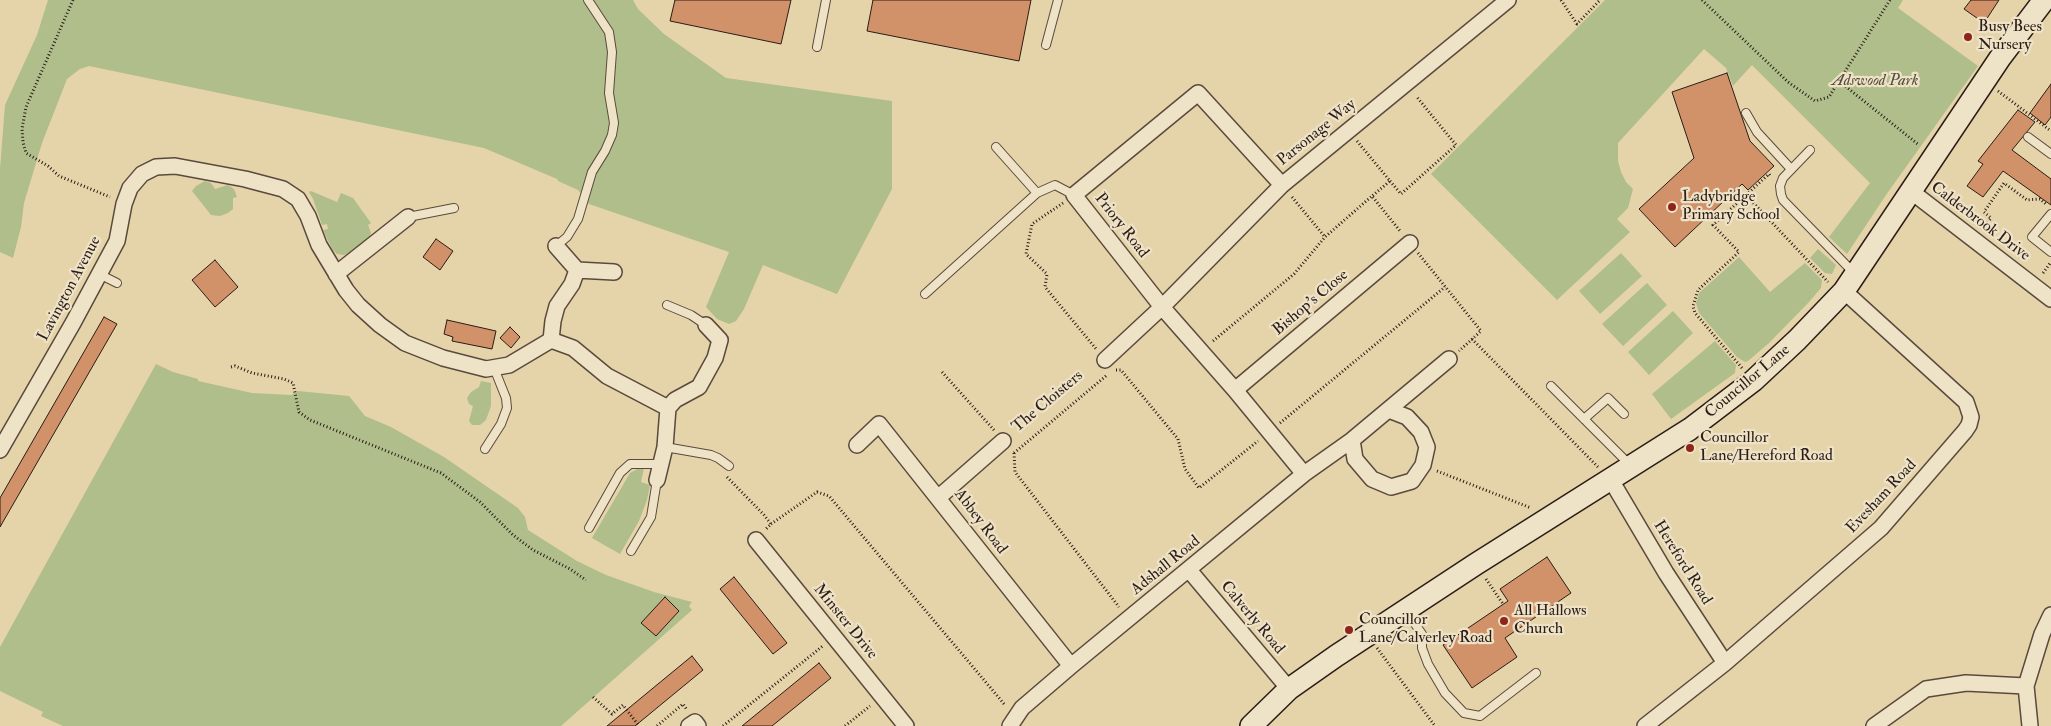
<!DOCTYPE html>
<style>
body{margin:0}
canvas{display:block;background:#e5d3a9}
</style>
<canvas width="2051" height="726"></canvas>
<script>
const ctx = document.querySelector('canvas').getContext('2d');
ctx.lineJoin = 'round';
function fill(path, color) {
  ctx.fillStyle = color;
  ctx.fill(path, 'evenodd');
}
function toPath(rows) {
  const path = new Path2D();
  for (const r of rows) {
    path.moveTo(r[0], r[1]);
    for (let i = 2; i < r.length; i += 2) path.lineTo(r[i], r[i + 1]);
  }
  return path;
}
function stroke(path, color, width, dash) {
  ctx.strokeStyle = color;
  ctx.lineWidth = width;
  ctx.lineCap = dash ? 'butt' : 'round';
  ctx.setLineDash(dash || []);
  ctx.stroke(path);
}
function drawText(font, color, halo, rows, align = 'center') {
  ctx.font = font + ' "IM FELL Double Pica",serif';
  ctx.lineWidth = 4.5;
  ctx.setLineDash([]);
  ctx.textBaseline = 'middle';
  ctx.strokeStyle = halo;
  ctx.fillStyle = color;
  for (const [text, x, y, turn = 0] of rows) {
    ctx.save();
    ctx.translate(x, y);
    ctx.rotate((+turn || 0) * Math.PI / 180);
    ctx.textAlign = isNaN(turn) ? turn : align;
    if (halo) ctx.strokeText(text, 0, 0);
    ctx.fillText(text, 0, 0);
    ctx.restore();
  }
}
const green = toPath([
 [48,0,633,0,638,9,664,34,726,78,892,101,892,189,837,294,763,265,744,309,736,321,729,324,717,319,706,307,729,252,589,204,578,190,558,181,557,179,484,148,89,66,80,69,67,79,42,143,24,203,21,227,13,258,0,252,0,169,5,105,37,35],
 [1605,0,1903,0,1898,8,1978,66,1886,195,1847,254,1829,237,1870,183,1752,65,1733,86,1726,68,1704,49,1618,143,1618,161,1621,172,1626,182,1633,189,1628,208,1617,219,1630,232,1557,300,1431,174],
 [205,181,211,183,215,189,228,185,234,189,237,197,233,198,233,209,228,213,220,216,211,215,192,191,196,186],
 [311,191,337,202,341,193,353,198,371,223,368,225,371,233,369,238,353,251,344,255,337,254,332,249,323,230,328,229,327,224,322,225,313,199,309,192],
 [1818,249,1836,265,1832,274,1825,273,1810,258],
 [1621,253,1642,276,1600,314,1579,291],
 [1739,257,1770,292,1805,263,1822,280,1821,288,1809,302,1769,343,1748,361,1745,362,1737,357,1699,313,1696,303,1699,293],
 [1647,283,1667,305,1623,346,1602,324],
 [1673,311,1693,333,1649,375,1628,352],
 [1715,341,1736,365,1735,373,1671,419,1652,394],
 [156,364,173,372,198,379,198,381,252,393,291,395,298,391,349,396,365,416,391,427,444,457,518,508,525,517,528,530,577,561,606,575,654,592,692,602,689,606,692,610,561,726,63,726,41,716,43,712,0,691,0,647],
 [481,381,491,383,491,406,486,420,480,425,472,425,469,421,473,406,469,404,467,398,471,392,479,387],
 [639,468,644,468,641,482,650,485,647,500,639,521,620,554,592,538,630,473]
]);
const building = toPath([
 [675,0,791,0,781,44,670,21,675,0],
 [873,0,1031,0,1019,61,867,31,873,0],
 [1971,0,1999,0,1984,23,1964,9,1971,0],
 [1727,73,1750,141,1774,166,1748,190,1742,184,1675,247,1639,209,1694,158,1672,92,1727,73],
 [2051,84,2051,117,2045,125,2030,113,2051,84],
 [2018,110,2035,122,2012,150,2051,179,2051,205,2003,171,1983,197,1967,186,1983,164,1978,161,2018,110],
 [436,239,453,251,440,270,423,257,436,239],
 [215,260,238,287,215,307,192,280,215,260],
 [104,317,117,324,0,527,0,498,104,317],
 [447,320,496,331,492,349,452,341,453,337,444,334,447,320],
 [510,327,520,337,511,348,500,338,510,327],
 [1547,557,1571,593,1505,638,1517,657,1472,688,1443,645,1508,601,1500,589,1547,557],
 [734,577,787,643,773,654,720,589,734,577],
 [665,597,679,611,656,636,641,623,665,597],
 [692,656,703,670,635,726,607,726,692,656],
 [819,663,831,678,772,726,742,726,819,663]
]);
const path = toPath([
 [73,0,26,107,22,129,23,142,26,153,48,166,59,176,110,197],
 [1561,0,1577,24,1600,0],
 [1702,0,1788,82,1815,101,1829,97,1890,0],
 [1840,82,1919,145],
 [1998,91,2051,131],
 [1357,141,1390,181,1372,196],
 [1390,181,1401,194,1456,145,1416,96],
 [1746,195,1828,282],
 [1292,197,1325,237],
 [1063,203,1032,224,1026,254,1047,274,1045,287,1097,350],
 [1983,228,1991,218,1984,212,2004,183,2027,200,2040,199,2046,204],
 [1418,253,1481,331,1459,351],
 [2043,273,2051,262],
 [1472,339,1598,467],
 [1213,341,1294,274,1325,237,1372,196,1400,231],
 [231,367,235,366,252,373,284,379,293,383,299,412,310,420,441,473,480,502,513,535,533,550,570,569,586,580],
 [1742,368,1695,313,1693,306,1698,290,1739,252,1713,225,1769,174,1771,177],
 [1116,370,1121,370,1178,439,1185,469,1199,488,1258,441],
 [942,372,994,430],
 [1280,423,1445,287],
 [1014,453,1107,375],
 [1014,453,1015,472,1119,607],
 [1437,471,1531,508],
 [727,477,764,515,771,524,766,529],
 [771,524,817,492,829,496,1005,705],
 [1486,579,1503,604],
 [1377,648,1435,726],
 [593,697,612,714,623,705,639,726],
 [657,726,683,704,687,710],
 [723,726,824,645],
 [845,726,870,706]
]);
const lane = toPath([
 [1046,45,1058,0],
 [817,47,826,0],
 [1746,113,1757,132,1791,169],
 [2028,137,2051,154],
 [996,147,1037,193,1055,185,1074,195],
 [1810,150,1783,178,1780,186,1781,194,1783,200,1854,273],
 [2051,214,2032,237,2051,252],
 [408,217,454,208],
 [556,246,567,237,578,219,592,172,605,151,612,135,614,123,609,93,612,52,609,32,588,0],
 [99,274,117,283],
 [925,294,1037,193],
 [667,305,691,315,706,325],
 [1551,386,1630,465],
 [1584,419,1608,398,1624,414],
 [665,447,711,455,718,458,729,466],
 [485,449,501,424,507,408,506,398,494,368],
 [589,528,620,473,630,464,661,464],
 [631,551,651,517,657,480],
 [1406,611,1422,634,1422,648,1428,664,1445,693,1464,713,1480,716,1536,673]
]);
const street = toPath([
 [1282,185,1198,93,1074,195,1162,307,1235,390,1304,474],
 [1912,192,2051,299],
 [577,270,614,272],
 [336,274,408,217],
 [551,340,553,321,557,306,572,284,577,270,556,246],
 [1105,360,1162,307,1282,185,1508,0],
 [1235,390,1410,243],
 [668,408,675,400,699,387,715,358,720,340,706,325],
 [1352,440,1355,459,1372,479,1391,487,1412,481,1423,465,1427,447,1421,432,1407,417,1389,410],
 [857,445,879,424,1071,666],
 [0,450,73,323,117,241,124,204,130,188,142,174,156,167,175,166,245,179,283,189,298,199,308,216,319,245,346,290,358,305,380,325,405,343,443,358,486,369,509,365,551,340,573,348,607,376,668,408,665,447,657,480],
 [1611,480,1666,573,1725,663],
 [939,497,1003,441],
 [756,540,906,726],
 [1189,570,1289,689],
 [689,726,695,722,698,726],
 [1010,726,1022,708,1071,666,1304,474,1352,440,1449,359],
 [1645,726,1725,663,1881,528,1965,431,1969,425,1971,417,1966,402,1844,291],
 [1874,726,1926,689,1966,683,2026,686],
 [2030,726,2026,686,2042,634,2051,615]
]);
const secondary = toPath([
 [1251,726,1289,689,1336,656,1476,564,1690,429,1753,381,1797,340,1844,291,2000,58,2044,0]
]);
const markers = [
 [1968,37,5,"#8f2418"],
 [1672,207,5,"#8f2418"],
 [1690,448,5,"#8f2418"],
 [1504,621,5,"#8f2418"],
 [1349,630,5,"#8f2418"]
];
const poiNames = [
 ["Busy Bees",1978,28],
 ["Nursery",1978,46],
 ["Ladybridge",1682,198],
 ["Primary School",1682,216],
 ["Councillor",1700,439],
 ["Lane/Hereford Road",1700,457],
 ["All Hallows",1514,612],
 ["Church",1514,630],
 ["Councillor",1359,621],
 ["Lane/Calverley Road",1359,639]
];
const parkNames = [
 ["Adswood Park",1875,82]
];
const streetNames = [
 ["Parsonage Way",1317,133,-39],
 ["Calderbrook Drive",1980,222,37],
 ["Priory Road",1121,226,52],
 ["Lavington Avenue",70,289,-62],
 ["Bishop's Close",1311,303,-40],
 ["Councillor Lane",1748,382,-40],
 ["The Cloisters",1048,402,-40],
 ["Evesham Road",1882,497,-47],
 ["Abbey Road",980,522,53],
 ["Hereford Road",1682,563,58],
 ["Adshall Road",1166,566,-39],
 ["Calverly Road",1252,618,50],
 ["Minster Drive",845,622,51]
];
fill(green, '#b0be8c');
fill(building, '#d19169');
stroke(building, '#2b1d17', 1);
stroke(lane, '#5a4a3c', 10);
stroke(street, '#5a4a3c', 18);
stroke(secondary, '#2b1d17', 24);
stroke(path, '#2b1d17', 3, [1, 2.5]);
stroke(lane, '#eee2c7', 8);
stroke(street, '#eee2c7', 15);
stroke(secondary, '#eee2c7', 21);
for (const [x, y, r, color] of markers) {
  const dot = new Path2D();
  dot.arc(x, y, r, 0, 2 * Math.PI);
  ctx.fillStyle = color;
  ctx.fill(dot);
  stroke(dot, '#eee2c7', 2);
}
drawText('16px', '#2b1d17', '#eee2c7', poiNames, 'left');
drawText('italic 16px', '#534d3a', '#eee2c7', parkNames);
drawText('16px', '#2b1d17', '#eee2c7', streetNames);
</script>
